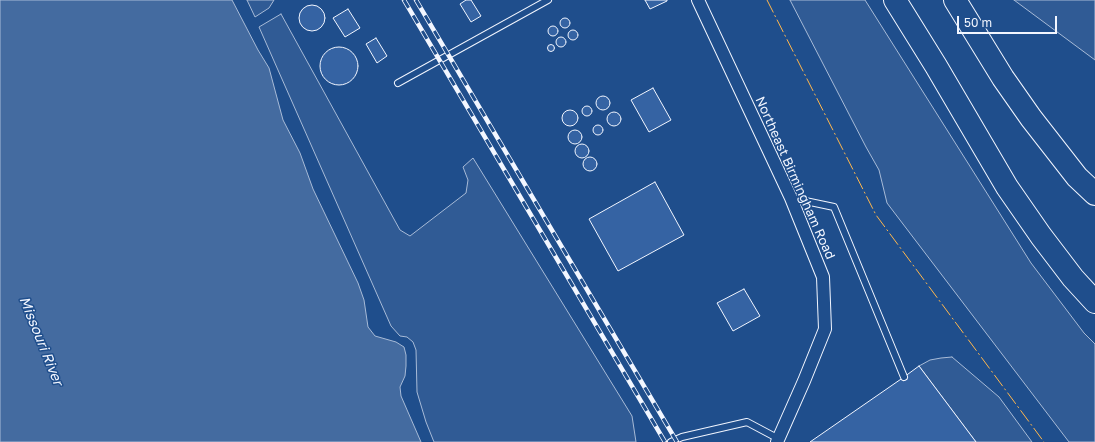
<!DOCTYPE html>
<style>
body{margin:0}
#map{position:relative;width:1095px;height:442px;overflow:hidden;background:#1f4e8c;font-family:"Golos Text",sans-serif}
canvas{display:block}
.scale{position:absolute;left:957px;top:16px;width:100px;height:18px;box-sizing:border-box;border:2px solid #f2f6ff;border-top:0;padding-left:5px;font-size:12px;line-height:14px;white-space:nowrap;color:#f2f6ff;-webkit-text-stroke:3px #1f4e8c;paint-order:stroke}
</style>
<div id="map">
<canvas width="1095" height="442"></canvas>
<div class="scale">50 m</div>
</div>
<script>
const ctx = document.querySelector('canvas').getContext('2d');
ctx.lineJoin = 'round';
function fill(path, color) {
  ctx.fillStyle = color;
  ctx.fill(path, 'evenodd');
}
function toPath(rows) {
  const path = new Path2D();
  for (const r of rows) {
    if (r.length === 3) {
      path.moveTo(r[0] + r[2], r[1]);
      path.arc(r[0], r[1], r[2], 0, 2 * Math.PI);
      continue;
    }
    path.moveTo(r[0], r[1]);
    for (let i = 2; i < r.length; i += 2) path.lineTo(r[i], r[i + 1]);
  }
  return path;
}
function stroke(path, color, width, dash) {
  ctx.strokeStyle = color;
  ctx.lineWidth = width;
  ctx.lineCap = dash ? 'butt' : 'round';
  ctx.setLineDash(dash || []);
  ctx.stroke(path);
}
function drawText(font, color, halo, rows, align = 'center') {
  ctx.font = font + ' "Golos Text",sans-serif';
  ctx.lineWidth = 3;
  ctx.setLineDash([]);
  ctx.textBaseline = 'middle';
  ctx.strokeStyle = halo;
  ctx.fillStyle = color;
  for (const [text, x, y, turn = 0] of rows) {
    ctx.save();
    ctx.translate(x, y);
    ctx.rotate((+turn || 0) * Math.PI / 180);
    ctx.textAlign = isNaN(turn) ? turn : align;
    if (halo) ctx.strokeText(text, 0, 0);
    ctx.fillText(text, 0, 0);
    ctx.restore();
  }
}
const built = toPath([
 [247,0,274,0,269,8,255,17,247,0],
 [790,0,865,0,1031,263,1084,333,1095,344,1095,442,1069,442,887,203,879,170,866,147,790,0],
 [1014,0,1095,0,1095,60,1014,0],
 [281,14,400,230,410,236,466,193,468,180,463,167,473,158,632,416,636,442,434,442,426,422,417,392,416,350,413,342,407,337,400,336,391,326,259,27,281,14],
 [952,357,999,397,1032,442,976,442,919,366,930,360,941,358,952,357]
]);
const water = toPath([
 [0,0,232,0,258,50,269,68,283,120,300,153,313,189,358,283,364,300,368,327,375,336,396,342,404,347,406,355,406,366,405,376,400,387,401,396,421,442,0,442,0,0]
]);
const building = toPath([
 [466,0,471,0,481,16,471,22,460,4,466,0],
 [645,0,667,0,667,1,650,9,645,0],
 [312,18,13],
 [348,9,360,28,345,37,333,18,348,9],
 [565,23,5],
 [553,31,5],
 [573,35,5],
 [561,42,5],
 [376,38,387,56,377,63,366,44,376,38],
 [551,48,3.5],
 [339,66,19],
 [653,88,671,120,649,132,631,100,653,88],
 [603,103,7],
 [587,111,5],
 [570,118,8],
 [614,119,7],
 [598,130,5],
 [575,137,7],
 [582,151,7],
 [590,164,7],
 [655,182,684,235,618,271,589,219,655,182],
 [744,289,760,316,733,331,717,303,744,289],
 [919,366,976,442,810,442,904,377,919,366]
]);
const lane = toPath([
 [398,83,548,0],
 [791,198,834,207,904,377],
 [671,442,682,437,747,422,779,439]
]);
const street = toPath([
 [698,0,791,198,823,277,825,329,804,381,777,442]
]);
const highway = toPath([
 [895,0,936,66,1007,187,1041,236,1073,278,1095,302],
 [955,0,1003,78,1031,118,1077,177,1095,194]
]);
const rail = toPath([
 [404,0,665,442],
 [416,0,677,442]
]);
const power = toPath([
 [767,0,876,215,1044,442]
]);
const streetNames = [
 ["Northeast Birmingham Road",795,178,66]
];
const waterNames = [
 ["Missouri River",41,341,68]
];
fill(built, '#305b95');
stroke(built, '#a8bbd7', 1);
fill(water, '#446ba0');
stroke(water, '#a8bbd7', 1);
fill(building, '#3563a3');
stroke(building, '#f2f6ff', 1);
stroke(lane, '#f2f6ff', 8);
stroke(street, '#f2f6ff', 14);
stroke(highway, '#f2f6ff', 24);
stroke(lane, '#1f4e8c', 6);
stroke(street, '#1f4e8c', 12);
stroke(highway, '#1f4e8c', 22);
stroke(rail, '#f2f6ff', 4.5);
stroke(rail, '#1f4e8c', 3, [9]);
stroke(power, '#ffb74d', 1, [14, 3, 2, 3]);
drawText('13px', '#f2f6ff', '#1f4e8c', streetNames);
drawText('italic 14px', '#f2f6ff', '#1f4e8c', waterNames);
</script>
